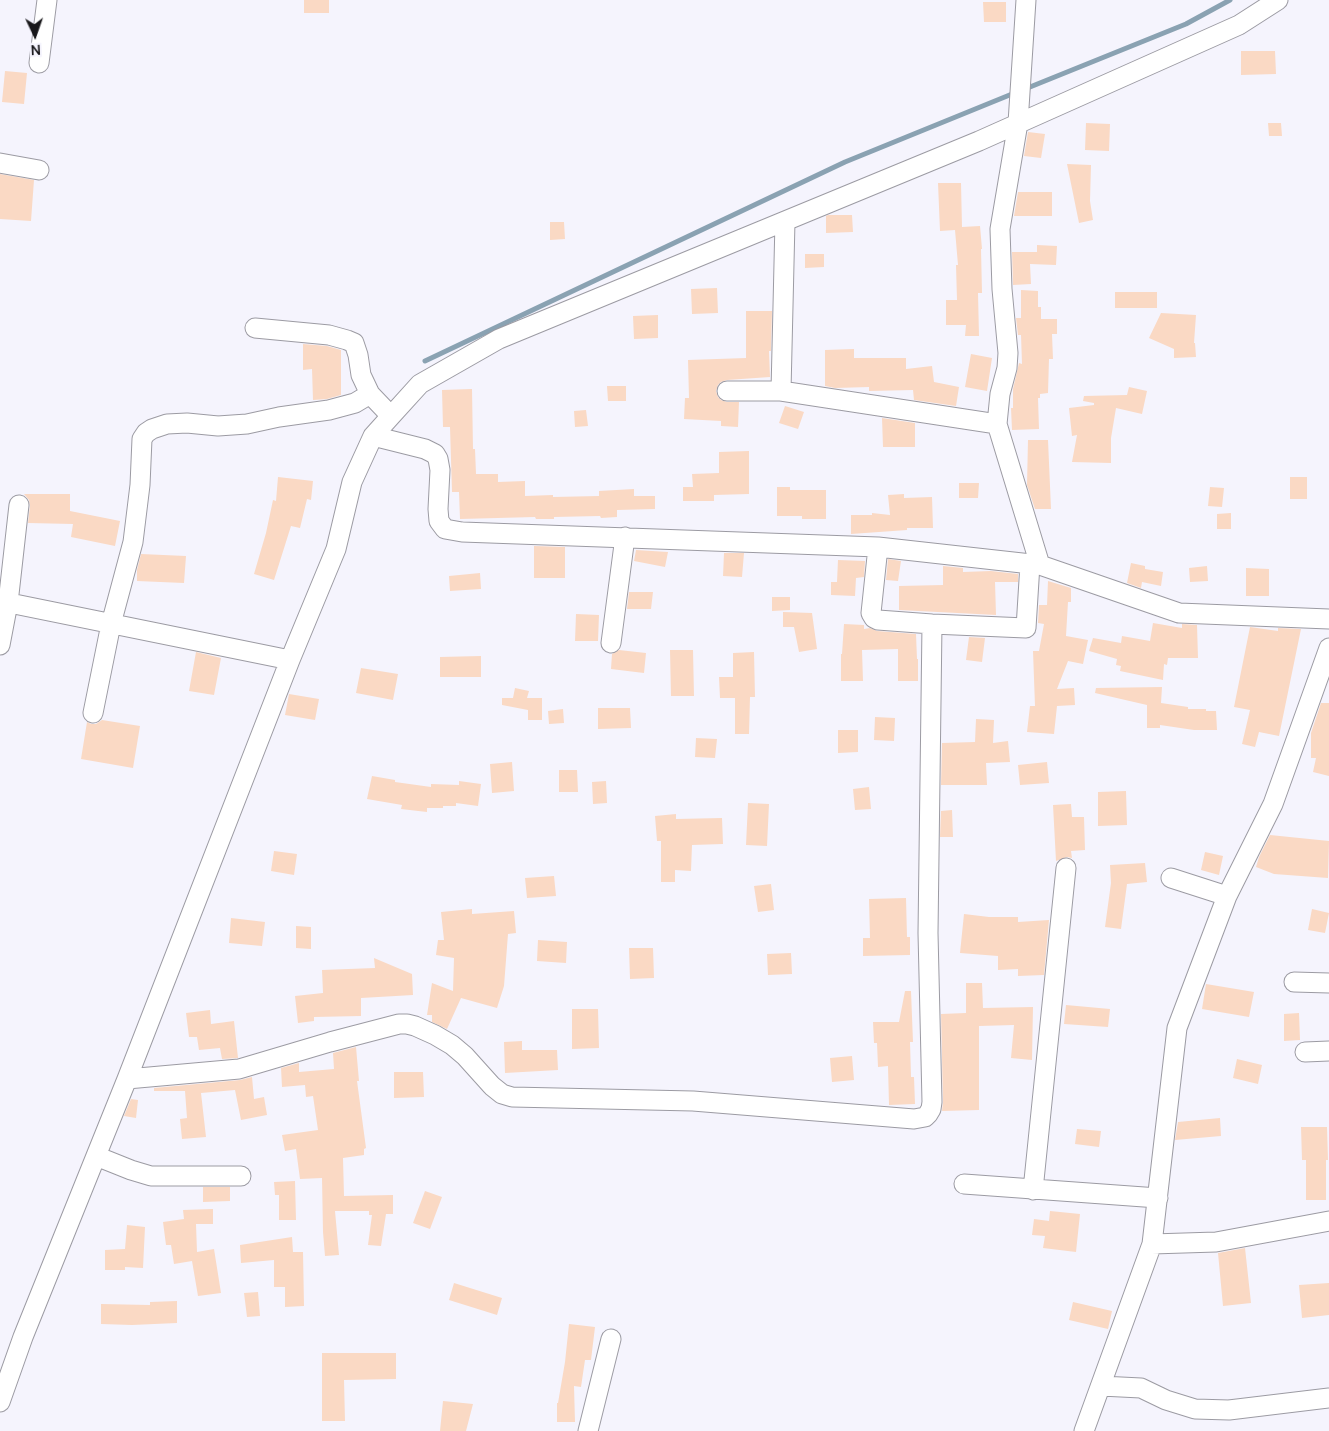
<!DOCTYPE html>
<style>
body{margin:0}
#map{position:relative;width:1329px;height:1431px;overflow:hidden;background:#f5f4fd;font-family:Manrope,sans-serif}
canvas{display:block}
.north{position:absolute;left:10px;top:10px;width:50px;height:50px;-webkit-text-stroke:4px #f5f4fd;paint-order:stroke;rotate:177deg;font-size:14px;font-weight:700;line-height:20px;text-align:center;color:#18171a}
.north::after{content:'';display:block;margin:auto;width:18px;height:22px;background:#18171a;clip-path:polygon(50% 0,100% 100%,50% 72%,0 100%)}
</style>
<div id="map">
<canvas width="1329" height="1431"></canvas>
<div class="north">N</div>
</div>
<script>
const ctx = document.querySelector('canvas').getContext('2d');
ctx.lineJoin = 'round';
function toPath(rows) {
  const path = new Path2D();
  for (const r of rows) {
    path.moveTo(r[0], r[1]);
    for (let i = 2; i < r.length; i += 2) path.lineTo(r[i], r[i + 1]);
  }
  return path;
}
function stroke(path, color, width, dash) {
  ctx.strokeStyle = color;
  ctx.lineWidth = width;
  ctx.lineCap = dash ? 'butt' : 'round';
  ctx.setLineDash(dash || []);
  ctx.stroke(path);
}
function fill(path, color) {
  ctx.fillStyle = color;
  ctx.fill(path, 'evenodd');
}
const stream = toPath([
 [1025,89,1186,24,1230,0],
 [425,361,845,162,1017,92]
]);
const building = toPath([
 [304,0,329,0,329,13,304,13],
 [983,2,1006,2,1006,22,984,22],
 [1241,51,1275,51,1276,74,1241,75],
 [5,71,27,73,24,104,2,102],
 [1086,123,1110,124,1109,151,1085,150],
 [1268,123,1281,123,1282,136,1269,136],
 [1028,132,1045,134,1041,158,1024,156],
 [1067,164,1091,165,1090,201,1093,220,1079,223],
 [0,174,34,180,31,221,0,219],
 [938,183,961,183,962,227,980,226,982,249,981,249,982,293,978,293,979,336,965,336,966,325,946,325,946,300,957,300,956,265,958,265,955,230,940,231],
 [1018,192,1052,192,1052,216,1014,216],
 [828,215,852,215,853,232,826,233,826,216],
 [550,222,564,222,565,239,550,240],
 [1037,245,1057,246,1056,265,1030,264,1031,284,1013,285,1012,252,1037,252],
 [805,254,824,254,824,267,805,268],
 [717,288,718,313,692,314,691,289],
 [1021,290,1038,291,1038,307,1041,307,1041,319,1057,319,1057,334,1052,334,1053,359,1049,359,1048,393,1040,394,1040,398,1038,398,1039,429,1012,430,1011,408,1013,408,1013,389,1019,363,1022,364,1021,335,1018,335,1016,318,1021,318],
 [1115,292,1157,292,1157,308,1115,308],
 [746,311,772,311,771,351,769,351,770,377,727,380,721,382,718,385,716,391,718,397,721,400,727,402,739,402,738,427,721,426,721,421,684,419,685,398,689,398,688,360,746,358],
 [1161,313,1196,315,1194,343,1195,343,1196,357,1174,358,1174,349,1149,338],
 [658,315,658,338,634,339,633,316],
 [303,344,327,346,341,350,341,395,327,399,313,400,312,369,303,370],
 [854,349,854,358,906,358,906,369,932,366,934,382,959,387,956,406,914,400,913,390,869,391,869,387,835,388,825,386,825,350],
 [971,354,992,358,987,391,965,387],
 [607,386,626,386,626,401,608,401],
 [1129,387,1147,391,1142,414,1116,408,1111,438,1111,463,1072,462,1077,435,1072,436,1069,408,1094,405,1094,403,1083,401,1084,396,1127,395],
 [472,389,473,449,475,449,476,474,498,474,498,482,525,481,525,496,553,495,553,497,599,496,599,491,634,489,634,496,655,496,655,509,617,510,617,517,601,518,600,516,554,517,554,519,536,519,535,517,460,519,459,492,452,492,450,427,443,427,442,390],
 [785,406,804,412,798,429,779,423],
 [586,410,588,426,575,427,574,411],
 [882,418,915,423,915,447,883,447],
 [1028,440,1048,440,1051,509,1035,509,1027,485],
 [749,451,749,494,714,495,714,501,683,501,683,487,693,487,692,474,719,473,719,452],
 [278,477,313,481,311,500,307,499,300,528,291,526,274,580,254,574,266,533,273,500,276,501],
 [1290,477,1307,477,1307,499,1290,499],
 [959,483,979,483,978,498,959,498],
 [777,487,790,487,790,490,826,490,826,519,802,519,802,516,777,516],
 [1210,487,1224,488,1222,507,1208,506],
 [24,494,70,494,70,511,120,521,115,546,71,537,73,524,28,523,30,506,29,500],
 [904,494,904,498,932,497,933,528,907,528,907,530,851,534,851,515,872,515,872,513,890,515,888,495],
 [1231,513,1231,529,1217,529,1217,514],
 [534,546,565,547,565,578,534,578],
 [636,550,668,552,665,567,634,561],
 [724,553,744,553,742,577,723,576],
 [141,554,186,556,184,583,137,581,137,570],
 [888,559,901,561,898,581,886,580],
 [838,560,865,561,864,577,856,578,855,596,831,595,831,582,837,582],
 [1131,563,1145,566,1145,569,1163,572,1161,586,1142,582,1141,588,1127,583],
 [943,566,963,568,963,572,991,571,1018,574,1018,582,995,582,996,615,899,610,899,586,943,585],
 [1207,566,1208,581,1190,582,1189,568],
 [1246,568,1269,569,1269,596,1246,596],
 [480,573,481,589,450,591,449,576],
 [1048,581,1071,588,1071,602,1068,602,1066,636,1088,640,1083,664,1068,661,1057,689,1074,688,1075,705,1057,706,1054,734,1027,732,1030,706,1035,706,1033,651,1039,651,1044,624,1038,623,1039,605,1047,605],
 [629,592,653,592,651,609,627,609],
 [772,597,790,597,790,610,772,611],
 [783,612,812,613,817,649,799,652,794,627,783,627],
 [576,614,599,615,598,641,575,641],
 [1153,623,1182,628,1182,624,1197,625,1198,658,1168,658,1167,665,1164,664,1163,680,1120,671,1121,666,1116,665,1117,659,1089,651,1093,638,1121,643,1122,636,1150,641],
 [844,624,864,625,864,629,870,628,877,631,916,634,917,659,918,659,918,681,898,681,898,649,862,650,863,681,841,681,841,654,842,654],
 [1250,627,1278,631,1278,628,1301,629,1279,736,1259,732,1255,747,1242,744,1250,710,1234,707],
 [969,637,985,638,982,662,966,660],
 [619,650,646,653,644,673,611,669,612,654],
 [670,650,693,650,694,696,671,696],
 [196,652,221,658,214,695,189,691],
 [754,652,755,697,750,697,749,734,735,734,735,698,720,698,719,677,733,677,733,653],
 [481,656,481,677,440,677,440,657],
 [361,668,398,674,393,700,356,693],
 [1162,687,1161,703,1188,707,1188,709,1206,709,1206,711,1216,711,1217,730,1194,730,1160,725,1160,728,1147,728,1147,705,1095,693,1096,688],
 [515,688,529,691,527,698,542,698,542,720,528,720,528,710,502,705,502,698,513,698],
 [289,694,319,699,315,720,285,715],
 [1321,703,1329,703,1329,776,1313,772,1316,758,1311,758,1311,733],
 [598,708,630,708,631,728,598,729],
 [563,709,564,723,549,724,548,711],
 [875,717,895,718,894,741,874,740],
 [976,719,994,720,993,743,1008,741,1010,762,986,763,987,785,941,785,942,743,975,742],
 [102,720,140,726,133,768,81,759,87,722,91,724,96,724],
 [838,730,858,730,858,752,838,753],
 [696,738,717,739,715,758,695,757],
 [512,762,514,791,492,793,490,764],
 [1047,762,1049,783,1020,785,1018,765],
 [559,770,577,770,578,792,559,792],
 [372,776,395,780,395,782,431,787,431,784,459,785,459,781,481,784,478,806,456,803,456,806,443,806,443,808,427,808,427,812,401,809,402,805,367,799],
 [606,781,607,803,593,804,592,782],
 [869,787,871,809,855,810,853,789],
 [1126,791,1127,825,1098,826,1098,792],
 [748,803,769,804,767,846,746,845],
 [1071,804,1072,817,1084,817,1085,850,1071,851,1072,858,1067,857,1056,861,1053,805],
 [952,810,953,837,940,837,941,811],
 [676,814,676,819,722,818,723,844,692,845,691,871,675,870,675,882,661,882,661,841,657,841,655,816],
 [1270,835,1329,841,1328,878,1274,874,1256,867,1259,857],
 [274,851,297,854,294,875,271,871],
 [1205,852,1223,856,1219,875,1201,870],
 [1145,863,1147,882,1127,884,1121,929,1105,927,1111,883,1110,865],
 [554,876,556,896,527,898,525,878],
 [771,884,774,910,758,912,754,886],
 [906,898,907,937,910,937,910,955,863,956,863,938,870,938,869,899],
 [472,909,472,914,514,911,516,933,508,934,504,986,497,1008,461,998,447,1029,432,1022,432,1015,427,1015,432,983,453,991,454,958,436,955,438,940,444,940,441,912],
 [1312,909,1329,913,1325,933,1308,930],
 [964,914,989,917,1018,917,1018,922,1049,920,1044,975,1018,976,1018,969,998,970,998,956,960,953],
 [231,918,265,922,262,946,229,943],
 [296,926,311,927,311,949,296,948],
 [538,940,567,942,566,963,537,961],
 [629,948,653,948,654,978,630,979],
 [791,953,792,974,768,975,767,954],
 [374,958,412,974,413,995,361,998,361,1016,314,1017,314,1021,298,1023,295,996,323,993,322,970,375,968],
 [966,983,982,983,983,1008,1033,1007,1032,1060,1011,1058,1014,1025,979,1026,979,1110,942,1111,943,1102,941,1014,966,1013],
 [1206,984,1254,992,1249,1017,1202,1009],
 [905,991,911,991,913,1042,910,1042,911,1077,914,1077,915,1104,889,1105,888,1066,878,1067,877,1043,874,1043,873,1022,899,1022],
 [1066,1005,1110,1009,1108,1027,1064,1024],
 [572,1009,598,1009,599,1048,572,1049],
 [210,1010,211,1024,234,1021,238,1058,222,1059,220,1048,199,1050,197,1037,189,1037,186,1013],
 [1299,1013,1300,1040,1284,1041,1284,1014],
 [522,1041,522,1050,557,1050,558,1070,505,1073,504,1042],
 [356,1047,359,1081,357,1081,366,1148,364,1149,364,1155,343,1158,344,1196,393,1195,393,1214,386,1214,381,1246,368,1245,372,1215,369,1215,369,1211,335,1211,339,1255,325,1256,323,1232,322,1178,300,1179,296,1149,285,1151,282,1135,318,1130,313,1096,306,1097,305,1085,282,1087,281,1068,299,1063,299,1072,334,1069,333,1053],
 [852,1056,854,1080,832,1082,830,1058],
 [1237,1059,1262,1065,1258,1084,1233,1078],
 [394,1072,423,1072,424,1097,394,1098],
 [252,1077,254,1099,264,1097,267,1115,241,1120,235,1090,201,1093,206,1137,182,1139,180,1119,187,1118,185,1091,154,1091,154,1088,240,1080],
 [131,1099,138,1100,136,1118,124,1116],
 [1220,1118,1221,1136,1175,1140,1178,1122],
 [1301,1127,1327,1127,1328,1160,1326,1160,1326,1200,1306,1200,1306,1160,1302,1160],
 [1077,1129,1101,1131,1099,1147,1075,1144],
 [295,1181,296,1220,279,1220,279,1195,275,1195,274,1182],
 [203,1187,230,1187,230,1201,203,1202],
 [425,1191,442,1197,430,1229,413,1223],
 [213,1209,213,1224,196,1224,197,1252,214,1249,221,1293,198,1296,192,1261,174,1264,171,1245,166,1245,163,1222,184,1219,183,1210],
 [1050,1211,1080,1214,1076,1252,1043,1248,1045,1236,1032,1235,1034,1219,1049,1221],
 [127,1225,145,1227,143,1268,125,1267,125,1270,105,1270,105,1250,125,1249],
 [292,1237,293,1252,303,1252,304,1306,285,1307,285,1287,274,1287,274,1260,241,1263,240,1245],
 [1245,1248,1251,1303,1223,1306,1218,1253],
 [454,1283,502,1298,497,1315,449,1300],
 [1329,1283,1329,1315,1302,1318,1299,1285],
 [258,1292,260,1316,247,1317,244,1293],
 [177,1301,177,1323,132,1325,101,1324,101,1304,150,1305,150,1302],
 [1073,1302,1112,1311,1108,1329,1069,1320],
 [569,1324,595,1327,591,1360,585,1360,581,1387,574,1386,575,1422,557,1422,557,1403,558,1403,565,1362],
 [322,1353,396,1353,396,1379,344,1380,345,1421,322,1421],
 [443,1401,473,1404,466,1431,440,1431]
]);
const minor = toPath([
 [1026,0,1018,123,1000,229,1002,289,1008,353,1007,368,1000,394,997,424,1040,565],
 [39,63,47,0],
 [0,163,39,170],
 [255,328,329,335,347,340,354,343,358,355,361,375,370,394,391,416],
 [727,391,781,391,997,424],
 [781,391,785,221],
 [373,436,425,449,435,454,438,459,440,470,438,509,439,521,445,529,462,532,878,547,1040,565,1179,613,1329,619],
 [878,547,871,613,874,618,878,620,932,624,1026,628,1030,564],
 [0,601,290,660],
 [611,643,625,537],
 [0,645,8,603,19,505],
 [93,713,111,624,133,542,140,485,142,439,146,433,152,429,167,424,187,423,218,426,247,424,279,417,329,410,355,403,370,394],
 [1171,878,1227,896],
 [1294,982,1329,983],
 [1305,1052,1329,1051],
 [127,1079,239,1069,330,1042,399,1024,407,1024,415,1026,435,1035,452,1045,465,1056,492,1086,502,1094,512,1097,693,1101,914,1119,925,1117,928,1114,931,1109,932,1102,928,933,932,624],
 [96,1156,131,1170,151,1176,241,1176],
 [964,1184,1158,1198],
 [1033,1190,1066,868],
 [1152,1244,1216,1242,1329,1221],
 [1101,1386,1141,1388,1166,1400,1195,1409,1229,1410,1329,1398],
 [0,1402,23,1337,127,1079,290,660,336,549,352,482,373,436,391,416,420,384,499,339,979,141,1239,25,1278,0],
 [588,1431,611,1339],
 [1084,1431,1152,1244,1177,1028,1227,896,1273,804,1329,648]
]);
stroke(stream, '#8aa2b2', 5);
fill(building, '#fad9c4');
stroke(minor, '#9c9ba3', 21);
stroke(minor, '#fff', 19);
</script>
